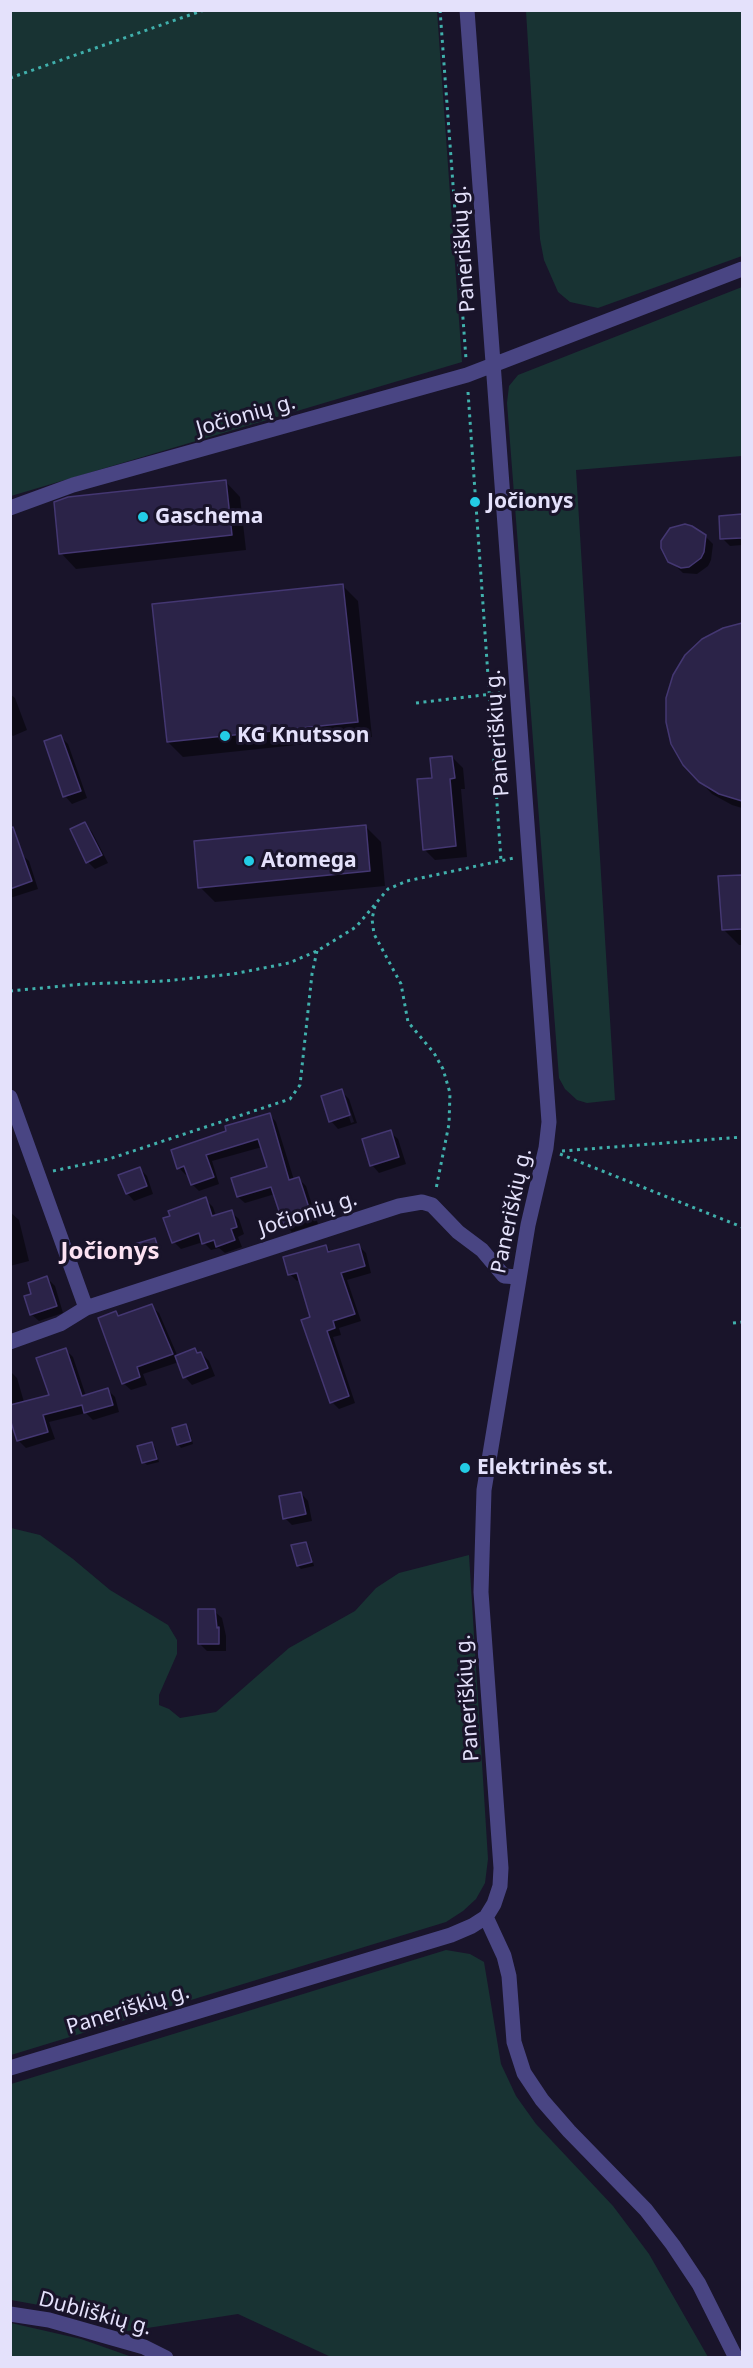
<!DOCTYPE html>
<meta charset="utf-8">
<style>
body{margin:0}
#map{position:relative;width:753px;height:2368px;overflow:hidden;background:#19142a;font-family:"Noto Sans",sans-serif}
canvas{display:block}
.frame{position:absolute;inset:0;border:12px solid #e4e1fb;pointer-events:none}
</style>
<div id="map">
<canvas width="753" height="2368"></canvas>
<div class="frame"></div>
</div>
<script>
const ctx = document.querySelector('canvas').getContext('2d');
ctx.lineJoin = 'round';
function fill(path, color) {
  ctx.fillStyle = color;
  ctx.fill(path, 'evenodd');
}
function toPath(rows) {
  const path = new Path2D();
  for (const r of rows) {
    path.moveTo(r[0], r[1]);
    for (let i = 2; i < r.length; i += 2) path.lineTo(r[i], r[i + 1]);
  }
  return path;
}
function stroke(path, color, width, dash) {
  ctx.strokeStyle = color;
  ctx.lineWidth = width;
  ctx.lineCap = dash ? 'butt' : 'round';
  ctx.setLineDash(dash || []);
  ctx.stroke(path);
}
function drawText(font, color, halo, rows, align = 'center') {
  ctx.font = font + ' "Noto Sans",sans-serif';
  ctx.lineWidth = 6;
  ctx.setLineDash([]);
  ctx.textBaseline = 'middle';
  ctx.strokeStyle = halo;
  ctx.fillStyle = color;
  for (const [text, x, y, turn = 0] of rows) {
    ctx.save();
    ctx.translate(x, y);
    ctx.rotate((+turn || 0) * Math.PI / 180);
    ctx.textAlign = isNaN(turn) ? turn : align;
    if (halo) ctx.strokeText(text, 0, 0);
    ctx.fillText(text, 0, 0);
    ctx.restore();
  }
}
const green = toPath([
 [11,11,437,11,462,362,11,496],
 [526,11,742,11,742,256,598,308,570,302,558,292,544,260,540,239],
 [742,287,742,456,576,470,615,1100,587,1103,577,1100,565,1089,559,1078,507,403,509,386,518,375],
 [11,1528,40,1535,73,1559,110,1590,168,1625,177,1640,177,1654,159,1695,159,1705,169,1709,180,1718,216,1712,289,1648,355,1611,376,1588,399,1573,469,1555,488,1859,485,1883,476,1899,463,1911,446,1922,11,2055],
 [446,1950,470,1954,484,1962,501,2064,516,2096,536,2124,613,2206,649,2254,708,2357,331,2357,238,2314,128,2331,50,2307,11,2300,11,2084],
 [11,2323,81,2339,132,2357,11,2357]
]);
const shadow = toPath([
 [225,481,240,497,246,550,76,569,61,553],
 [742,516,742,545,730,546,722,538,720,518],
 [705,536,713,544,711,560,708,566,697,574,683,573,664,555,662,548],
 [343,586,358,601,372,737,183,757,168,742],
 [742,625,742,808,732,805,712,794,684,764,723,629],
 [10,694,15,698,27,730,13,736,10,733],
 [61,737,68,744,87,798,72,804,65,796],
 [452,757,463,768,465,789,461,789,467,857,435,860,424,849,434,779],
 [85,824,92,832,108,863,95,869,88,862],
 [365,826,381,842,385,886,215,902,200,887],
 [21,854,29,861,38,889,10,898,10,857],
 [742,876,742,945,739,945,723,929,720,878],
 [341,1091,349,1099,357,1123,338,1129,331,1121],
 [343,1098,346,1098,354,1122,351,1123],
 [270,1115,276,1122,294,1180,299,1179,306,1186,318,1224,292,1232,285,1225,275,1194,245,1203,238,1197,268,1168,262,1147,212,1161,219,1184,199,1191,192,1184,189,1174,186,1175,179,1168],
 [390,1132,398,1139,406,1164,379,1173,372,1165],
 [139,1168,147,1176,153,1194,134,1201,127,1193],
 [205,1199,213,1207,216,1216,231,1212,239,1219,244,1234,238,1237,242,1247,225,1253,219,1248,211,1250,203,1242,181,1249,174,1242],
 [10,1212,19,1220,29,1261,10,1266],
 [154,1240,161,1255,143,1260,140,1257],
 [326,1246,332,1253,359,1246,366,1253,371,1273,347,1280,361,1321,339,1328,341,1335,333,1337,355,1403,339,1409,332,1402,300,1280,297,1281,290,1274],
 [47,1278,55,1286,63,1313,39,1321,31,1314,33,1295],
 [151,1306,159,1313,178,1357,195,1350,199,1354,201,1353,209,1361,215,1376,192,1385,185,1377,179,1362,143,1374,147,1385,131,1390,123,1383,116,1313,120,1317],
 [66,1350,73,1357,86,1396,107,1389,115,1397,119,1412,93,1420,86,1413,49,1422,55,1439,26,1448,19,1441,10,1419,10,1371,17,1378,24,1402,51,1396],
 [185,1426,189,1429,193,1444,181,1448,178,1444],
 [151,1443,155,1447,159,1462,147,1465,144,1462],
 [301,1493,308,1501,312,1521,292,1525,285,1518],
 [306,1543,309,1547,314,1566,301,1569,298,1566],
 [214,1611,222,1618,226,1636,226,1651,207,1651,200,1644]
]);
const building = toPath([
 [226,480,232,535,59,554,54,502,68,497,226,480],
 [742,514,742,538,720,539,719,516,742,514],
 [685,524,692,526,706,535,704,552,701,558,689,567,681,568,668,562,661,548,661,541,670,528,685,524],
 [343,584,358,722,167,742,152,604,343,584],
 [742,623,742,801,719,794,699,782,683,765,671,744,666,722,666,698,673,675,685,655,702,639,723,628,742,623],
 [61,735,81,791,63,797,44,741,61,735],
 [452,756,455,778,450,779,456,846,423,850,417,779,432,778,430,758,452,756],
 [85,822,102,855,86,863,70,829,85,822],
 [366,825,370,871,198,888,194,841,366,825],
 [13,827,32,881,10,889,10,828,13,827],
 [742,875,742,929,722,930,718,876,742,875],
 [342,1089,350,1115,329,1122,321,1096,342,1089],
 [270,1113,289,1180,299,1177,312,1217,284,1226,271,1187,237,1197,231,1178,267,1167,258,1139,206,1155,214,1177,191,1185,184,1166,177,1169,171,1150,226,1131,225,1126,270,1113],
 [391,1130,399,1157,370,1166,362,1139,391,1130],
 [140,1167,147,1186,126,1194,118,1175,140,1167],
 [206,1197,212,1216,232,1210,237,1227,231,1229,235,1240,216,1247,214,1240,202,1244,199,1233,172,1243,163,1218,170,1216,168,1211,206,1197],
 [155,1238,159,1251,138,1258,135,1244,155,1238],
 [359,1244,365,1266,341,1273,355,1314,333,1321,335,1328,327,1331,349,1396,330,1403,301,1320,310,1317,297,1273,288,1275,283,1257,326,1245,328,1252,359,1244],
 [47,1276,57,1306,30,1315,24,1296,31,1294,28,1283,47,1276],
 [152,1304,173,1354,137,1367,140,1377,122,1384,98,1318,116,1311,118,1316,152,1304],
 [66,1348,82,1396,108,1388,113,1405,84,1413,82,1405,43,1415,48,1432,17,1441,10,1419,10,1405,49,1395,36,1358,66,1348],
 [195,1348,197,1353,201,1352,208,1368,183,1378,175,1356,195,1348],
 [186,1424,191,1441,177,1445,172,1428,186,1424],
 [152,1442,157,1459,142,1463,137,1446,152,1442],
 [301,1492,306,1514,283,1519,279,1496,301,1492],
 [306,1542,312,1562,297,1566,291,1545,306,1542],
 [198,1609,215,1609,217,1628,219,1627,219,1644,198,1644,198,1609]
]);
const path = toPath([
 [440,10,466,359],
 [10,78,204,10],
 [468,392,501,860],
 [416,703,500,693],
 [375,906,372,919,374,934,401,984,408,1022,434,1053,443,1069,450,1093,449,1124,436,1189],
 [10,991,84,984,164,981,233,974,289,963,317,951,356,927,388,889,407,881,514,858],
 [562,1151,742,1137],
 [560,1154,742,1227],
 [53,1171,109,1159,290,1099,300,1085,312,974,317,951],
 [733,1323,742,1322]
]);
const minor = toPath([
 [10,508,73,485,467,375,742,269],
 [10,1097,86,1308],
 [10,1342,60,1324,86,1308,399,1206,422,1202,432,1205,458,1232,482,1250,504,1276,519,1277],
 [486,1917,504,1956,509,1976,514,2042,524,2073,542,2100,569,2131,646,2210,673,2245,699,2284,736,2358],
 [10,2068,451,1935,472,1926,486,1917,494,1904,500,1886,501,1868,481,1592,484,1490,528,1225,546,1148,549,1122,467,10],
 [10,2314,49,2320,144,2347,166,2358]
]);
const markers = [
 [475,502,6,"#23cce5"],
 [143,517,6,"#23cce5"],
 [225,736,6,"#23cce5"],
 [249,861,6,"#23cce5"],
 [465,1468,6,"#23cce5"]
];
const streetNames = [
 ["Paneriškių g.",464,249,-94],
 ["Jočionių g.",246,416,-16],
 ["Paneriškių g.",498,733,-94],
 ["Paneriškių g.",512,1211,-78],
 ["Jočionių g.",308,1214,-18],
 ["Paneriškių g.",468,1698,-94],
 ["Paneriškių g.",128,2010,-17],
 ["Dubliškių g.",95,2314,15]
];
const poiNames = [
 ["Jočionys",487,502],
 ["Gaschema",155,517],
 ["KG Knutsson",237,736],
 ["Atomega",261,861],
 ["Elektrinės st.",477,1468]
];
const quarterNames = [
 ["Jočionys",110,1252]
];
fill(green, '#183333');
fill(shadow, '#0007');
fill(building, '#2b2348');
stroke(building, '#443772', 1.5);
stroke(path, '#40b0ac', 3, [3, 4.5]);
stroke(minor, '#494583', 15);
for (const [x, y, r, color] of markers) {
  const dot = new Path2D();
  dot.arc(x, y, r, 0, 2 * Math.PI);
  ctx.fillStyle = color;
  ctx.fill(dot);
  stroke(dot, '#19142a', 2);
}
drawText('21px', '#e4e1fb', '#19142a', streetNames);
drawText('bold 21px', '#e4e1fb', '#19142a', poiNames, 'left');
drawText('bold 24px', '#fce2f2', '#19142a', quarterNames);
</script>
